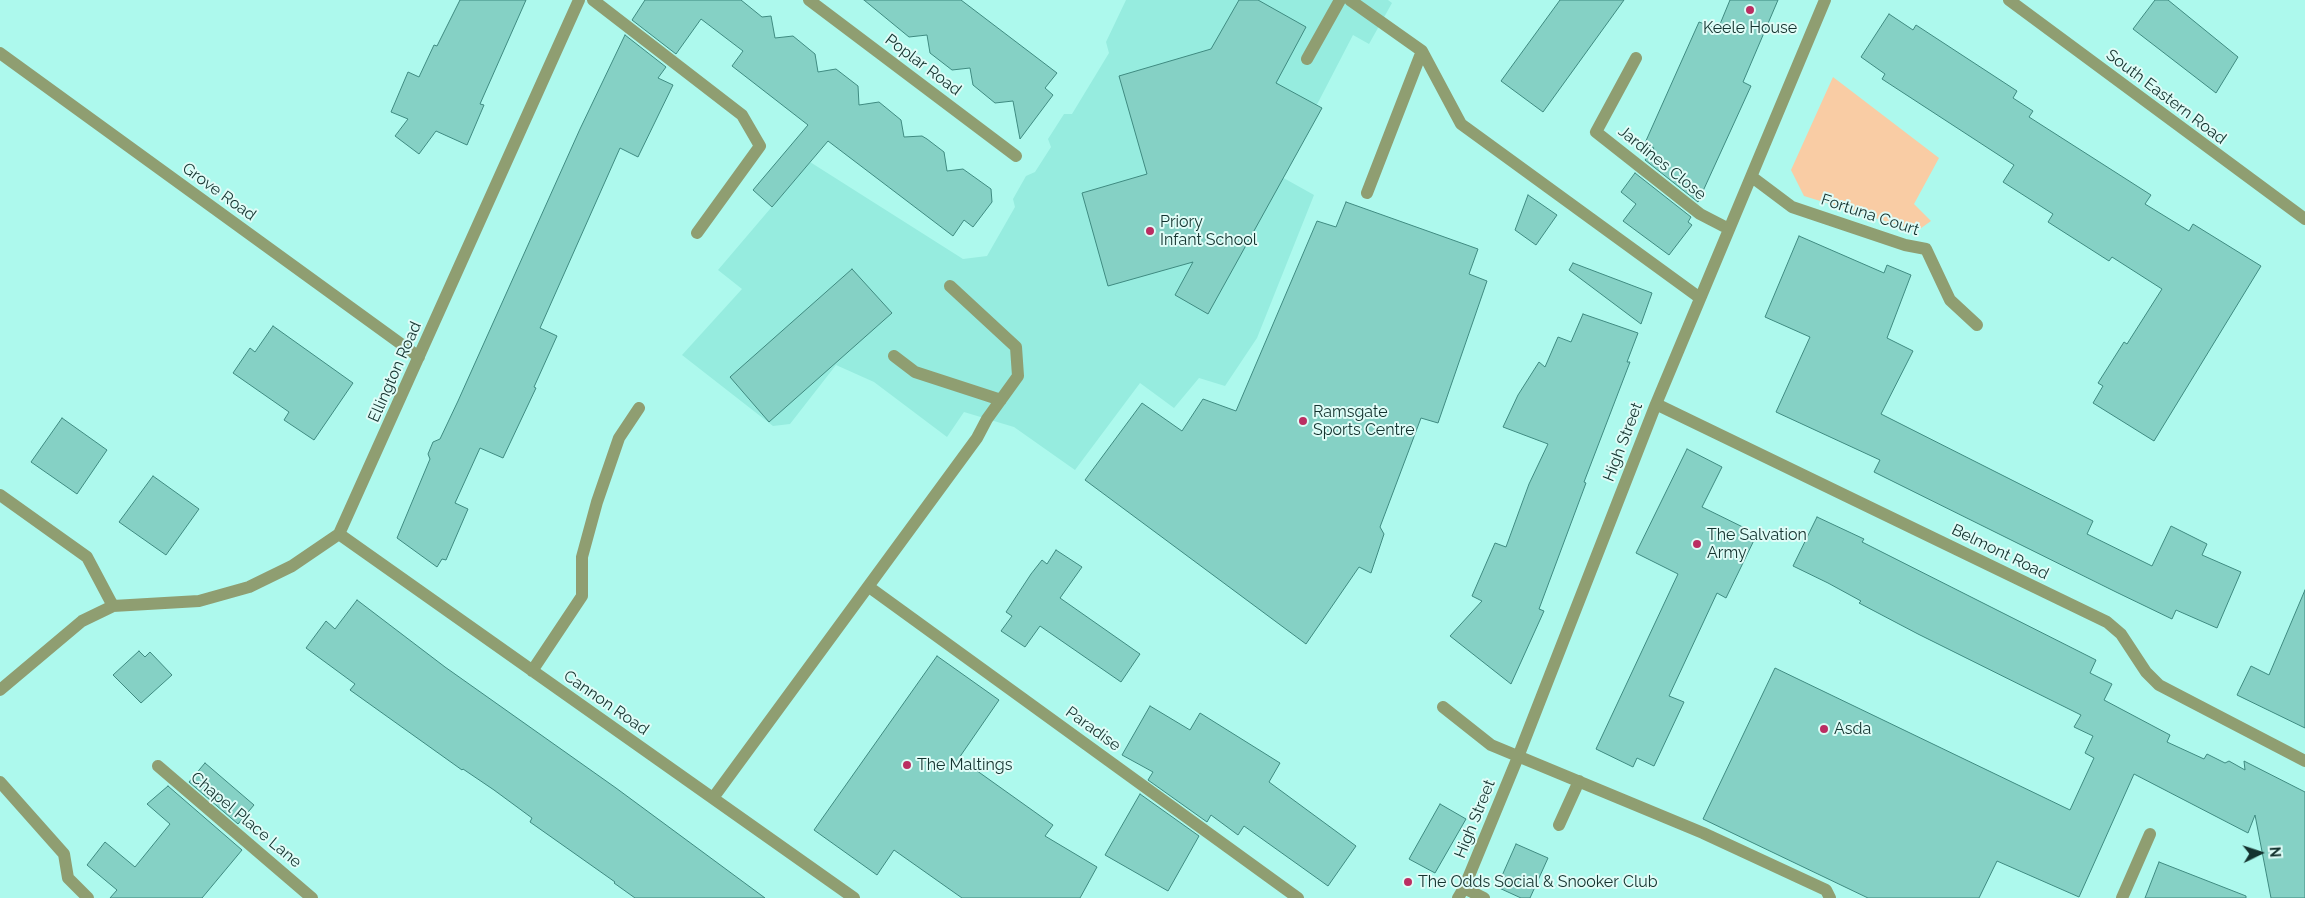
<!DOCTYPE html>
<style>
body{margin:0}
#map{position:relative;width:2305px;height:898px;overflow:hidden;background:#adf9ed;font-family:Raleway,sans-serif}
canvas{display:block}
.north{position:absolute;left:2235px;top:828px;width:50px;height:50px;-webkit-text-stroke:4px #dffcf7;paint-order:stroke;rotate:86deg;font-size:14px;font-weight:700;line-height:20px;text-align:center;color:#14332f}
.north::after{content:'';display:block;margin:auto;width:18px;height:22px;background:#14332f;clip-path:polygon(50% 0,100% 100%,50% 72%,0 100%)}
</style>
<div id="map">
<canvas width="2305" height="898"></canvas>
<div class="north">N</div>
</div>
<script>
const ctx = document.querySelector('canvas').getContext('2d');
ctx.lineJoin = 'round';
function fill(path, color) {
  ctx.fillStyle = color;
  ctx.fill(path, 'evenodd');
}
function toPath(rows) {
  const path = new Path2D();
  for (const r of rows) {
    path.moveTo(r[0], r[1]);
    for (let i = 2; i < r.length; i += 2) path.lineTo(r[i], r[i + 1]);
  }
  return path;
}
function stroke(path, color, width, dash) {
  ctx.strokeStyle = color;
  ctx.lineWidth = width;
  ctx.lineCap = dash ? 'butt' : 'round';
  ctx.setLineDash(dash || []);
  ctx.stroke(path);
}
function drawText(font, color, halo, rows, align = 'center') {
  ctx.font = font + ' Raleway,sans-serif';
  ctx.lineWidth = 4;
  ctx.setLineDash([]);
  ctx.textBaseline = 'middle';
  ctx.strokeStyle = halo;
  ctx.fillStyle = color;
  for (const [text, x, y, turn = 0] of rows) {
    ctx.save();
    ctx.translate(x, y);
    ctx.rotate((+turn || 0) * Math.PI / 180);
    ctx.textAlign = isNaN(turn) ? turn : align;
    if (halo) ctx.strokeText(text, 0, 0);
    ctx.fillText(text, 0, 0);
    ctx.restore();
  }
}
const built = toPath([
 [1126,0,1388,0,1392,3,1369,44,1353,35,1280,176,1314,195,1257,338,1225,386,1199,378,1174,408,1140,383,1075,470,1014,427,964,412,947,437,874,382,836,365,790,424,773,426,682,355,742,289,718,270,810,162,963,259,987,256,1015,207,1013,199,1026,176,1035,172,1051,147,1048,139,1064,114,1072,114,1109,53,1106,42]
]);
const green = toPath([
 [1833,77,1939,158,1914,204,1931,221,1917,231,1804,196,1791,170]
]);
const building = toPath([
 [460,0,526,0,480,104,484,105,467,145,436,131,419,154,395,136,408,119,391,112,408,72,419,77,434,45,437,46,460,0],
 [645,0,741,0,762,17,771,16,775,38,793,36,815,54,818,72,836,69,858,86,859,105,879,102,901,120,904,137,922,136,927,139,944,152,947,171,963,169,991,189,992,202,973,227,964,220,953,236,828,141,772,207,753,190,808,125,732,66,743,51,701,19,676,54,632,20,645,0],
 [864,0,961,0,1057,73,1045,88,1053,95,1020,139,1013,101,995,103,973,85,970,68,952,70,930,53,927,35,909,37,864,0],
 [1239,0,1258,0,1306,27,1276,83,1322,108,1208,314,1175,295,1193,262,1108,286,1082,193,1147,174,1119,76,1211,49,1239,0],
 [1560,0,1624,0,1543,112,1501,81,1560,0],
 [1730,0,1778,0,1743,82,1751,86,1698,202,1645,160,1654,148,1645,143,1699,22,1718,29,1730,0],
 [2155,0,2168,0,2238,57,2216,93,2133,29,2155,0],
 [1889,14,1913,30,1916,25,2017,91,2013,98,2033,111,2029,117,2151,195,2145,204,2189,231,2193,224,2261,266,2154,441,2093,403,2103,386,2098,383,2124,342,2127,344,2162,289,2112,257,2109,261,2048,222,2053,214,2003,182,2014,165,1882,79,1885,74,1861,57,1889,14],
 [625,35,666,67,658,78,673,85,638,157,620,148,540,328,557,336,534,387,536,388,503,458,480,448,455,503,468,509,446,560,442,559,437,567,397,538,430,459,428,454,433,442,440,439,458,401,580,129,625,35],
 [1635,173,1691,217,1688,222,1692,225,1669,255,1623,221,1636,204,1621,192,1635,173],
 [1528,195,1557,215,1536,245,1515,230,1528,195],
 [1346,202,1478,249,1469,274,1487,281,1438,423,1421,418,1380,527,1384,534,1371,573,1359,567,1306,644,1085,480,1142,403,1182,431,1203,399,1236,411,1317,221,1336,227,1346,202],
 [1799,236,1884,273,1887,265,1911,275,1887,338,1913,351,1881,414,2093,521,2087,534,2152,566,2171,526,2207,544,2202,555,2241,572,2217,628,2176,610,2172,619,2116,592,1874,472,1880,460,1776,412,1810,337,1765,317,1799,236],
 [1573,263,1652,293,1641,324,1569,270,1573,263],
 [852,269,892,313,769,422,730,377,852,269],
 [1583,314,1638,333,1627,362,1630,362,1584,482,1586,483,1539,609,1544,611,1511,684,1450,636,1482,601,1472,596,1495,543,1506,547,1529,484,1548,444,1503,427,1518,395,1539,362,1545,367,1558,337,1571,342,1583,314],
 [273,326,353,383,314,440,284,420,289,412,233,373,250,348,255,352,273,326],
 [62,418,107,450,77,494,31,462,62,418],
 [1687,449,1722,467,1702,507,1757,534,1726,598,1717,593,1669,696,1684,702,1654,766,1637,758,1633,767,1596,749,1678,574,1636,553,1687,449],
 [153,476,199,509,166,555,119,522,153,476],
 [1817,517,1864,539,1862,542,2096,660,2090,673,2112,684,2104,700,2170,735,2167,742,2204,759,2207,754,2225,763,2229,761,2245,770,2244,761,2305,792,2305,898,2271,898,2255,815,2248,833,2134,774,2079,897,1997,861,1979,898,1868,898,1703,819,1775,668,2070,810,2094,758,2085,753,2093,736,2074,727,2081,715,1918,634,1859,603,1861,601,1828,583,1793,566,1817,517],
 [1056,550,1082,567,1060,598,1140,654,1121,682,1040,626,1025,647,1001,631,1012,616,1006,612,1031,574,1042,560,1047,564,1056,550],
 [2305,590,2305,728,2237,695,2251,666,2269,675,2305,590],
 [357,600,445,667,616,788,765,898,635,898,614,883,615,882,530,822,532,818,494,790,463,769,462,770,350,690,355,684,306,648,326,621,335,629,357,600],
 [139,651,145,657,150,652,172,675,141,703,113,675,139,651],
 [937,656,999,700,959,758,1053,825,1045,836,1097,867,1080,898,962,898,894,850,877,875,814,830,937,656],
 [1150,706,1190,730,1200,713,1280,763,1269,782,1356,846,1328,886,1244,826,1238,835,1211,815,1207,822,1148,780,1153,772,1122,755,1150,706],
 [205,763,254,805,238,824,189,782,205,763],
 [168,786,242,850,202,898,110,898,117,890,87,865,105,842,135,867,170,824,147,804,168,786],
 [1140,794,1199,836,1168,891,1105,855,1140,794],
 [1440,804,1466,819,1435,873,1409,859,1440,804],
 [1516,844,1548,858,1530,898,1521,898,1497,887,1516,844],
 [2159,862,2246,896,2246,898,2145,898,2159,862]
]);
const minor = toPath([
 [593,0,742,115,760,146,697,233],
 [809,0,1016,156],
 [1350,0,1422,51,1461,124,1700,298],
 [2009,0,2305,219],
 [0,53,419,357],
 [1636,58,1596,132,1700,214,1729,229],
 [1307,59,1340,0],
 [1752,177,1792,207,1905,245,1926,249,1950,300,1977,325],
 [1367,193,1422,51],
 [894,356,915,372,1001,400],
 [1656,404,2107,622,2121,634,2146,672,2159,685,2305,761],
 [0,495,87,557,113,606],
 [339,534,854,898],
 [869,587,1298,898],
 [532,671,582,596,582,557,597,502,619,438,639,408],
 [0,690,82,621,113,606,199,601,249,587,292,566,339,534,579,0],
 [1443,707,1491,745,1703,833,1826,890,1830,898],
 [158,766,312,898],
 [0,782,64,854,68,878,88,898],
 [713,798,977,438,987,419,1018,376,1016,347,950,286],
 [1559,825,1579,781],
 [1464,888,1484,898],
 [1458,898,1464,888,1518,757,1656,404,1825,0],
 [2122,898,2150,834]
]);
const markers = [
 [1750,10,5,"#bb2e62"],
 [1150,231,5,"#bb2e62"],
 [1303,421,5,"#bb2e62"],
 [1697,544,5,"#bb2e62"],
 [1824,729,5,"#bb2e62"],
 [907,765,5,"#bb2e62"],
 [1408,882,5,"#bb2e62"]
];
const poiNames = [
 ["Keele House",1750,28,"center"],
 ["Priory",1160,222],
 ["Infant School",1160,240],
 ["Ramsgate",1313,412],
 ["Sports Centre",1313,430],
 ["The Salvation",1707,535],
 ["Army",1707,553],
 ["Asda",1834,729],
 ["The Maltings",917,765],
 ["The Odds Social & Snooker Club",1418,882]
];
const streetNames = [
 ["Poplar Road",923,65,37],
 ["South Eastern Road",2166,97,37],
 ["Jardines Close",1662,163,39],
 ["Grove Road",219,192,36],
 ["Fortuna Court",1870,215,18],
 ["Ellington Road",395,372,-66],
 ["High Street",1623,442,-69],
 ["Belmont Road",2000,552,26],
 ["Cannon Road",606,703,35],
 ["Paradise",1093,729,36],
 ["High Street",1475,819,-68],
 ["Chapel Place Lane",246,820,40]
];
fill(built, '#96ecdf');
fill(green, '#f9cca4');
fill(building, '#85d1c5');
stroke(building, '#3f8b81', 1);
stroke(minor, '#8f9e71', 12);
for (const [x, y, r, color] of markers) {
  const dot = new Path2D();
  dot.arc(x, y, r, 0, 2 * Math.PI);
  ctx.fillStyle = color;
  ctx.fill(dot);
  stroke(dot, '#dffcf7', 2);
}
drawText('16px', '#14332f', '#dffcf7', poiNames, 'left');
drawText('16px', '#14332f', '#dffcf7', streetNames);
</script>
